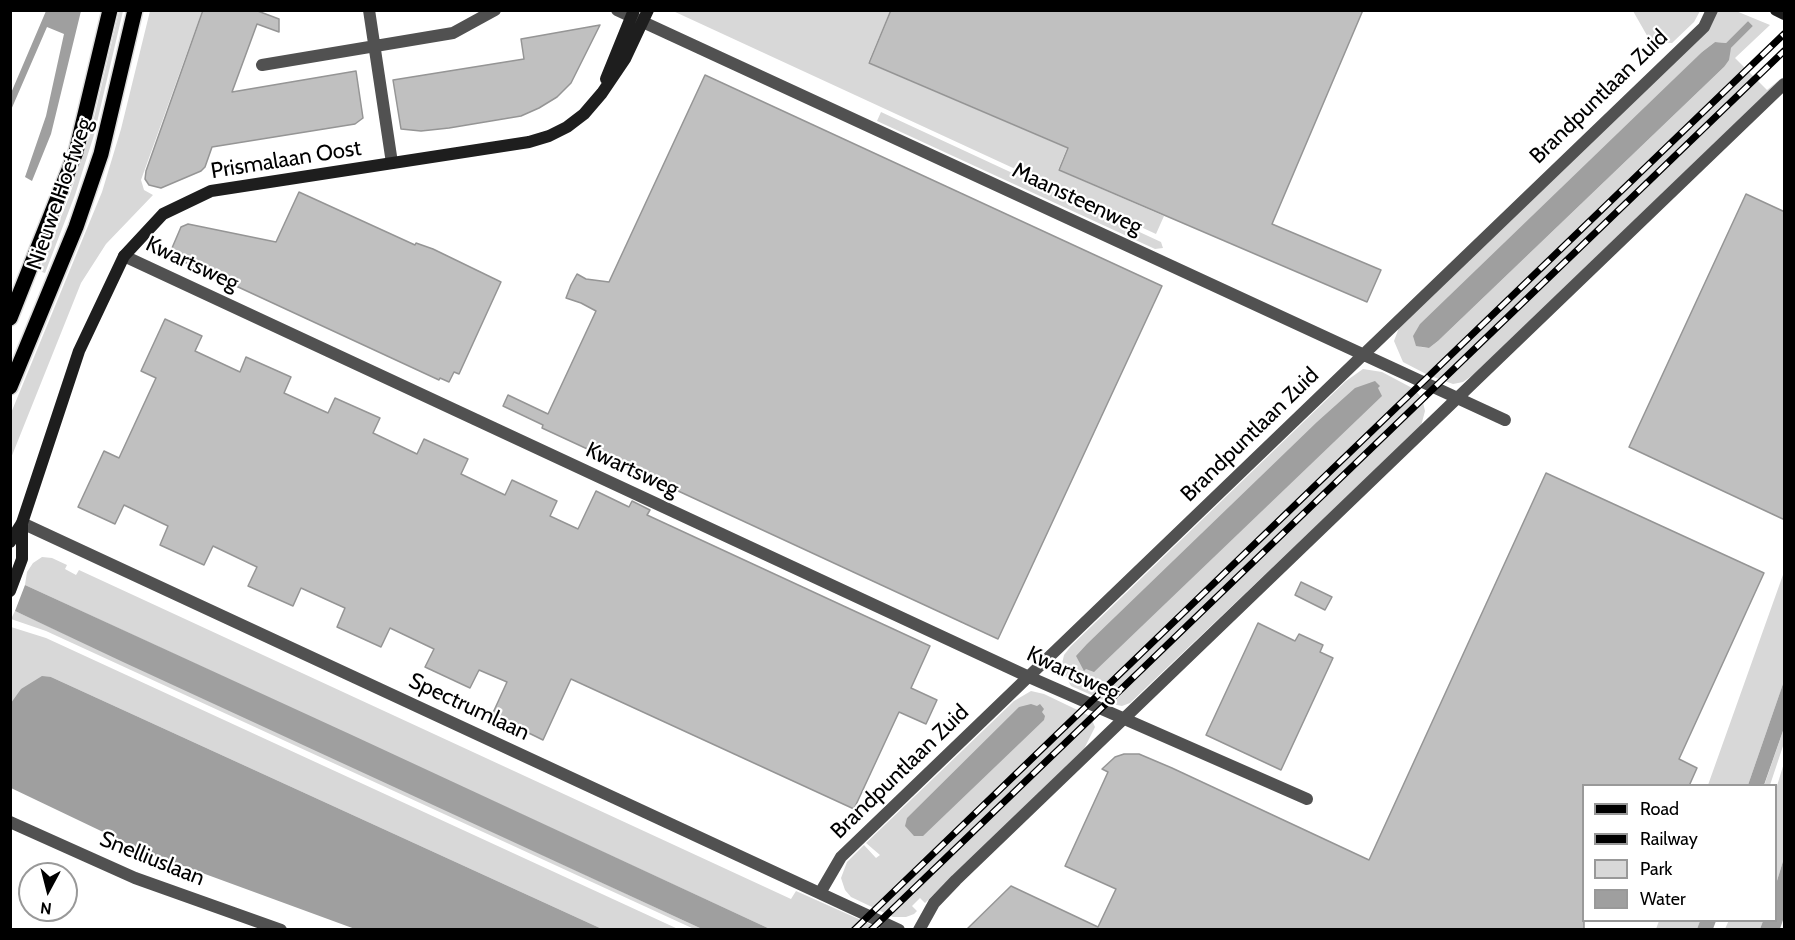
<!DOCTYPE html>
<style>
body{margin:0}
#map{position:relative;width:1795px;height:940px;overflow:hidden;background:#fff;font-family:Cabin,sans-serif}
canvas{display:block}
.frame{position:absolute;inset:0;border:12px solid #000;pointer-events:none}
.legend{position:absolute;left:1582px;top:784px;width:195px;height:138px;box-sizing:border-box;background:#fff;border:2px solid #999;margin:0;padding:8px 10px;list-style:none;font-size:18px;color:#000}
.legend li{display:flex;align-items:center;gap:12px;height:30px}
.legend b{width:30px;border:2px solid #999}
.north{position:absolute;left:18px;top:862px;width:60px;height:60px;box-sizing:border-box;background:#fff;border:2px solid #999;border-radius:50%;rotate:187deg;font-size:16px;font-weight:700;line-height:24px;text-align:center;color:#000}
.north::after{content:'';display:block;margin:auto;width:21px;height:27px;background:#000;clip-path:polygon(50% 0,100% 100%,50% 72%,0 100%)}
</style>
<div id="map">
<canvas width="1795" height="940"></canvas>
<div class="frame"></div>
<ul class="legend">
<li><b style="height:8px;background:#000"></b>Road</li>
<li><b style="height:8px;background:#000"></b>Railway</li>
<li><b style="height:16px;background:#d8d8d8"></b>Park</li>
<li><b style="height:16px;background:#9f9f9f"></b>Water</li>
</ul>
<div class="north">N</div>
</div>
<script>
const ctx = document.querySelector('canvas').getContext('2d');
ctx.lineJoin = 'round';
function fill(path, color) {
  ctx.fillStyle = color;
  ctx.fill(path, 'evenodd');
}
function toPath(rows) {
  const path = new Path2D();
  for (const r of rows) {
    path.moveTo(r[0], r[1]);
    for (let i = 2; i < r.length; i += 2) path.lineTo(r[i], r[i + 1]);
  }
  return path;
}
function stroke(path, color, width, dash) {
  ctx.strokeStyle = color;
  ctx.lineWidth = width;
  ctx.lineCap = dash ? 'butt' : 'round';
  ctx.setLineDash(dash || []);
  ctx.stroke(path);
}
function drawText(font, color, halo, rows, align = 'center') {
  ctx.font = font + ' Cabin,sans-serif';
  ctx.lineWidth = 4.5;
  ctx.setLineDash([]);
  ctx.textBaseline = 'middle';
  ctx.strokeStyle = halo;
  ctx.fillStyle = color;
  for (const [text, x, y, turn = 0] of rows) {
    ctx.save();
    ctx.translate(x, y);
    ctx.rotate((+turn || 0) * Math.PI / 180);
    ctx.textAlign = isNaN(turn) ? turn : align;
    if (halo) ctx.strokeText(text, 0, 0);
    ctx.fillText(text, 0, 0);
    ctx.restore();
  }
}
const green = toPath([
 [119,11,123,11,94,135,75,195,45,273,39,271,69,197,90,135],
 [150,11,202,11,141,180,144,190,153,195,106,244,81,283,11,458,11,413,102,192,121,129],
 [673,11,890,11,868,63,1067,148,1058,170,1164,216,1156,234],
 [1633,11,1700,11,1694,22,1672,43,1648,42,1649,39],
 [1716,11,1736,11,1770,25,1735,58,1767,90,1784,76,1473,375,1463,382,1453,384,1428,375,1403,362,1394,341,1400,325],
 [1748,21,1753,26,1731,48,1724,67,1438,341,1429,348,1421,347,1416,342,1702,52,1715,42,1726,43],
 [881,112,1161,242,1163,248,1155,249,877,121],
 [1363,369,1382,372,1414,389,1422,398,1425,411,1421,426,1130,703,1122,706,1112,704,1071,686,1061,668,1064,655,1071,646,1346,381],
 [42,557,52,558,67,565,65,569,76,575,79,570,791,899,796,891,881,929,770,929,25,585,27,572,33,563],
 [1784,572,1784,681,1748,785,1708,785],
 [15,611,336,759,702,929,694,929,46,631,11,619],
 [11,627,46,638,678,929,602,929,51,677,11,703],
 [1031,691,1044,694,1090,716,1095,727,1084,749,925,903,920,898,912,906,917,911,914,914,906,917,893,917,851,897,845,890,841,878,847,862,864,845,876,858,880,855,866,843,1014,701],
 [1784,728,1784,743,1770,785,1764,786],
 [1784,763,1784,858,1776,884,1776,789],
 [1729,920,1763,920,1763,921,1760,929,1725,929],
 [1659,921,1659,920,1700,921,1697,929,1656,929]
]);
const water = toPath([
 [46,11,81,11,51,134,32,181,25,177,46,116,64,34,47,27,11,110,11,93],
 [1748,21,1753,26,1731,48,1729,60,1724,67,1438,341,1429,348,1416,346,1413,336,1420,324,1702,52,1715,42,1726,43],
 [1375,381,1380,386,1378,388,1382,396,1094,672,1086,669,1084,671,1076,656,1087,644,1317,422,1355,388],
 [25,585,354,736,770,929,702,929,123,662,15,611],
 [42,676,51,677,602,929,355,929,145,852,11,788,11,703,21,689],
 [1784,681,1784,728,1764,785,1748,785],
 [1031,704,1037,706,1040,704,1044,709,1042,712,1045,716,1044,720,923,836,914,836,905,826,907,818,1019,707],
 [1784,858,1784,917,1780,929,1760,929,1763,921,1776,920,1776,884],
 [1700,921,1700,920,1716,921,1713,929,1697,929]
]);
const building = toPath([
 [203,10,255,10,279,19,279,32,257,24,232,92,356,71,363,118,355,124,212,147,205,167,201,171,161,188,149,185,145,179,146,171,203,10],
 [891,10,1363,10,1272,224,1381,270,1367,302,1059,170,1068,148,869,63,891,10],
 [600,25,571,83,557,97,539,108,521,116,449,128,421,131,401,129,393,80,524,59,521,39,600,25],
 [705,75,1162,286,998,639,542,428,543,425,503,406,508,395,548,414,596,311,581,303,566,298,571,285,577,274,586,279,609,282,705,75],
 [299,192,415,245,416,243,433,249,501,282,459,374,454,372,449,382,440,378,439,380,169,255,181,227,188,224,276,242,299,192],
 [1746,194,1785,212,1785,520,1629,447,1746,194],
 [165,319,202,336,195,351,240,372,246,357,291,377,284,393,328,413,335,398,380,418,373,433,417,454,424,439,468,459,461,474,505,495,512,480,557,501,550,516,578,529,596,491,629,507,632,501,650,510,647,515,930,646,911,688,937,700,926,724,899,712,854,809,571,679,543,740,492,715,507,682,479,670,470,688,425,667,434,649,390,628,381,647,337,627,345,608,301,588,293,606,248,586,257,567,213,546,204,565,160,545,168,526,124,505,115,524,78,507,104,451,119,458,156,378,141,371,165,319],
 [1546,473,1764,573,1679,759,1697,768,1689,786,1584,786,1584,930,966,930,1011,886,1098,927,1116,889,1065,866,1108,772,1102,769,1115,757,1124,754,1139,754,1172,768,1369,860,1546,473],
 [1301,582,1332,597,1325,610,1295,595,1301,582],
 [1258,623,1295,641,1299,634,1323,645,1320,652,1333,658,1281,770,1206,735,1258,623]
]);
const street = toPath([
 [369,10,392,163],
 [617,10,1505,420],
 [262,65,453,33,495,10],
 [124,256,1029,677,1307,799],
 [22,523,899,930],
 [10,822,135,878,281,930],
 [820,893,841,857,1704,27,1712,10],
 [919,930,934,903,956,880,1784,84]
]);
const secondary = toPath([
 [1776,10,1784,14],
 [606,79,634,10],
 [10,542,22,523,79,351,124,256,163,214,211,191,529,142,549,136,567,127,584,114,602,93,625,59,648,10],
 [10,591,22,559,22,525]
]);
const primary = toPath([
 [10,318,76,152,110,10],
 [10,387,76,227,101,154,135,10]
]);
const rail = toPath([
 [854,930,1784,34],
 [871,930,1784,51]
]);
const streetNames = [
 ["Brandpuntlaan Zuid",1599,97,-44],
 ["Prismalaan Oost",286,160,-9],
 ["Nieuwe Hoefweg",60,194,-71],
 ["Maansteenweg",1077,199,25],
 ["Kwartsweg",192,264,25],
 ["Brandpuntlaan Zuid",1250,435,-44],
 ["Kwartsweg",632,470,25],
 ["Kwartsweg",1073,674,25],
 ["Spectrumlaan",469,707,25],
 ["Brandpuntlaan Zuid",900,772,-44],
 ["Snelliuslaan",152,859,22]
];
fill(green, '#d8d8d8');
fill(water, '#9f9f9f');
fill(building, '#c0c0c0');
stroke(building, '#959595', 1.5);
stroke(primary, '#dbdbdb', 18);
stroke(street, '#515151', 12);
stroke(secondary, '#1e1e1e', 12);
stroke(primary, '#000', 15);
stroke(rail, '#000', 7);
stroke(rail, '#fff', 4.5, [14]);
drawText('22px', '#000', '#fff', streetNames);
</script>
